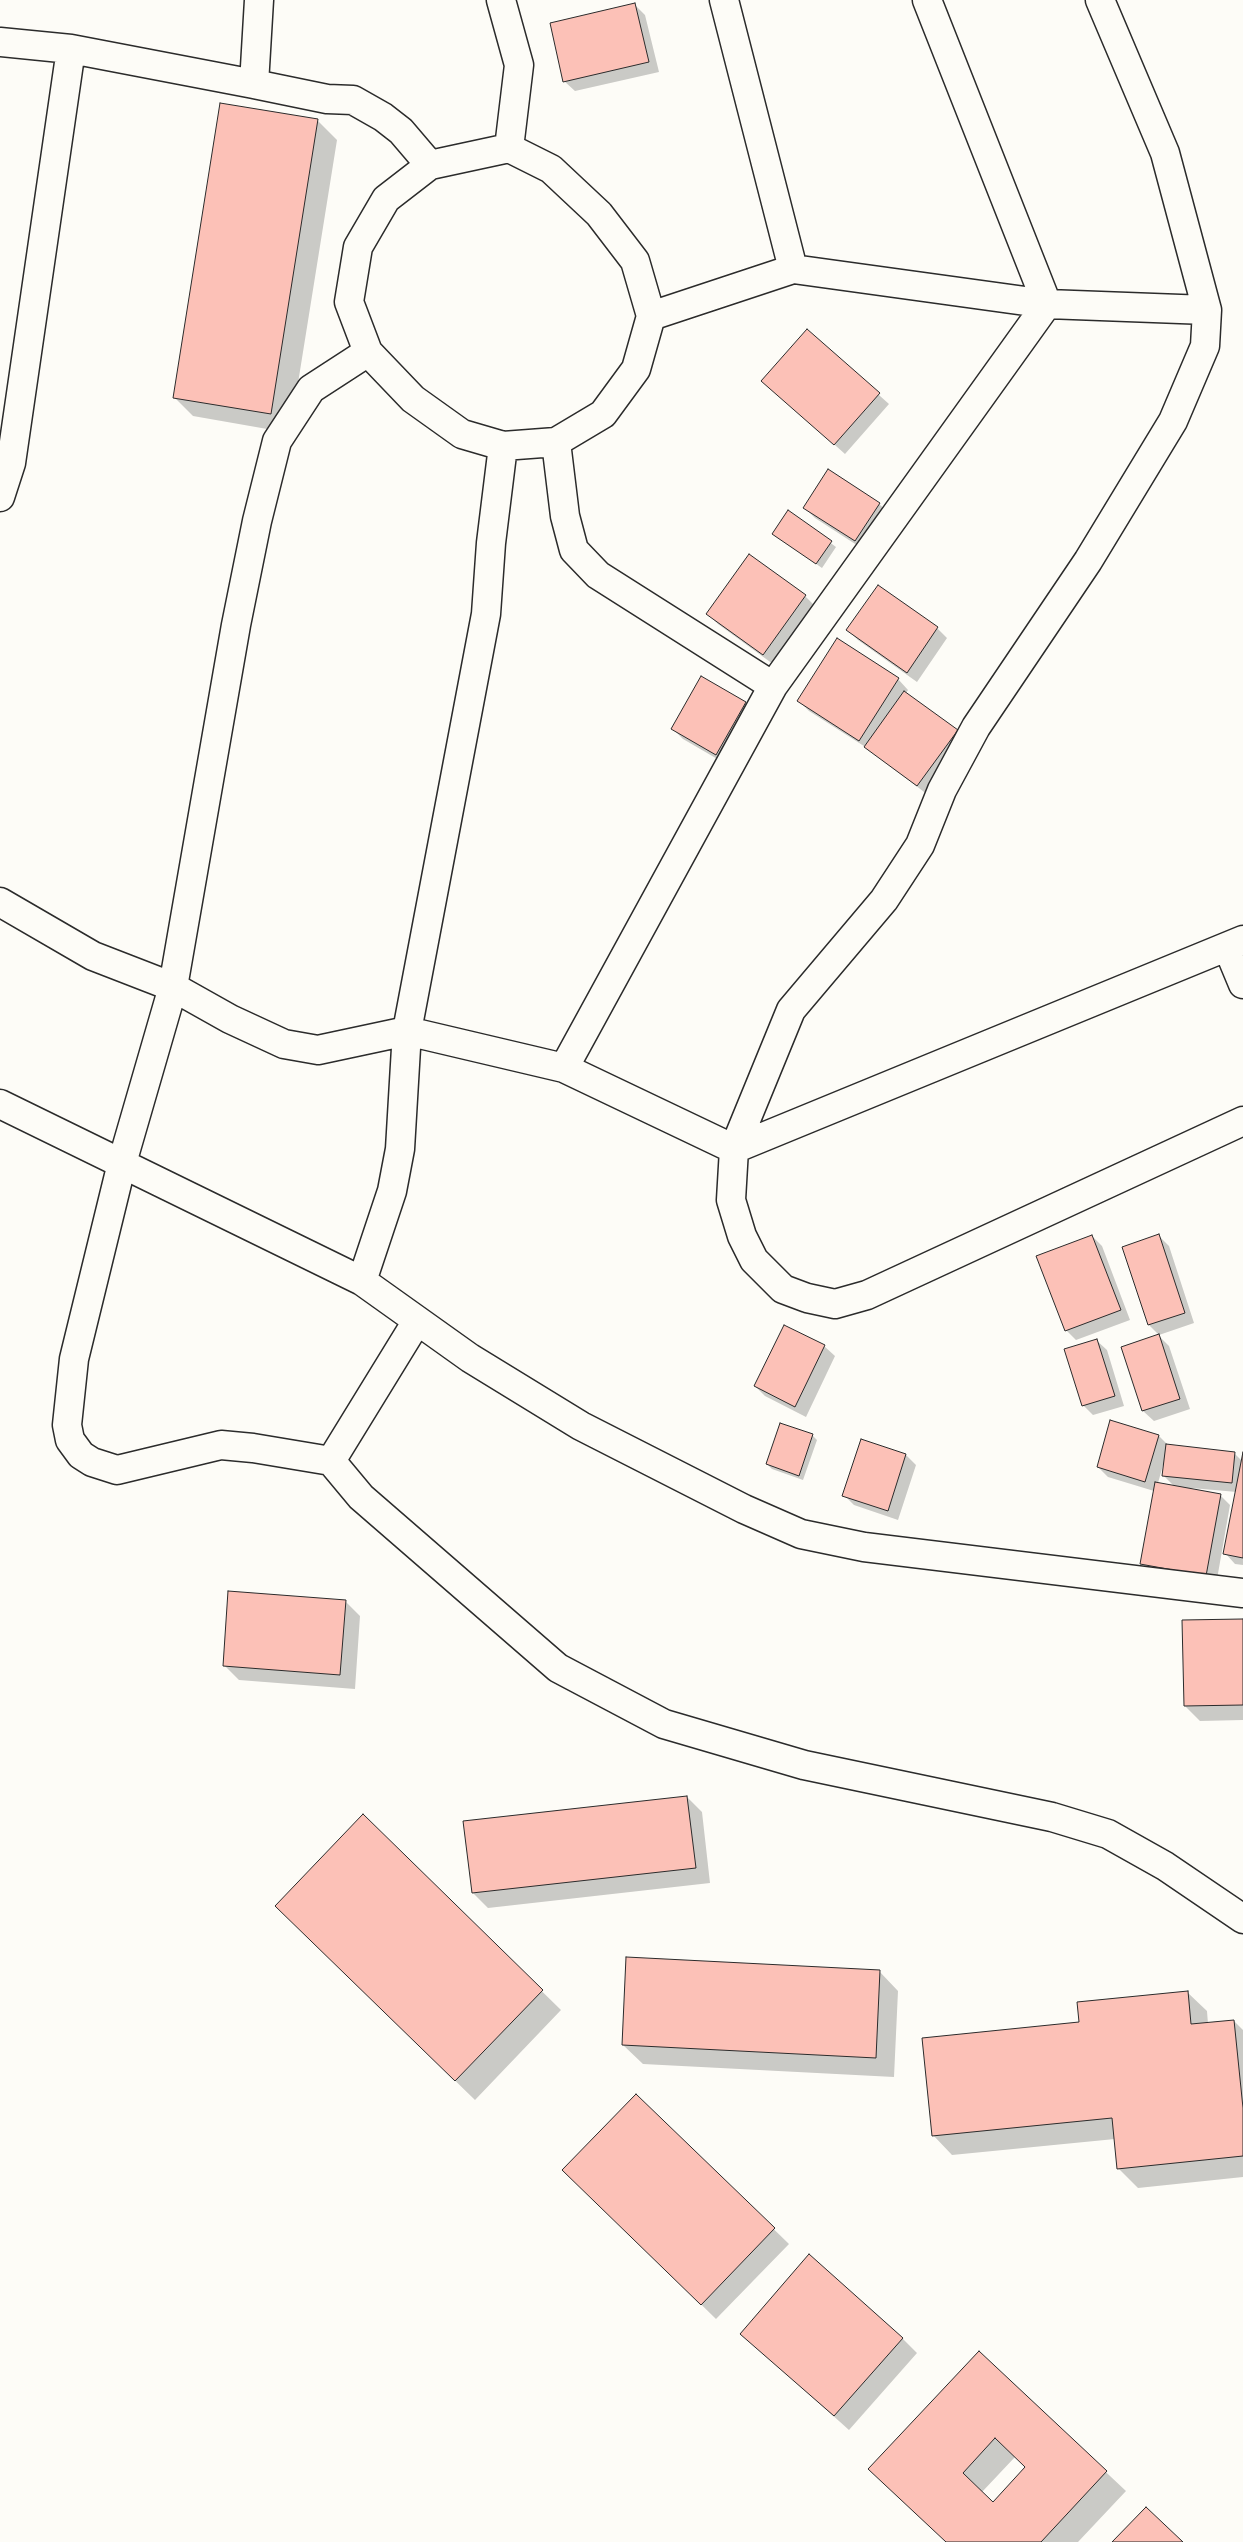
<!DOCTYPE html>
<html>
<head>
<meta charset="utf-8">
<style>
  body { margin:0 }
  canvas { display:block; background:#fdfcf7 }
</style>
</head>
<body>
<canvas width="1243" height="2542"></canvas>
<script>
const context = document.querySelector('canvas').getContext('2d');
context.lineJoin = 'round';
function fill(path, color) { context.fillStyle = color; context.fill(path, 'evenodd'); }
const toPath = rows => new Path2D(rows.map(r => 'M' + r).join(''));
function strokePath(path, color, width, dash) { context.strokeStyle = color; context.lineWidth = width; context.lineCap = dash ? 'butt' : 'round'; context.setLineDash(dash || []); context.stroke(path); }
const shadow = toPath([
  [635,5,645,15,659,72,575,91,564,81],
  [318,121,337,140,290,433,193,416,174,397],
  [807,331,889,404,845,454,763,381],
  [879,504,890,514,866,551,815,518,805,508],
  [789,512,836,547,822,568,773,534],
  [878,586,937,628,947,638,917,682,858,640,848,630],
  [805,596,815,606,773,664,718,624,708,614],
  [702,678,745,703,755,714,726,764,683,739,673,729],
  [898,679,908,690,906,693,967,741,928,795,867,748,809,711,799,701],
  [1092,1236,1102,1246,1130,1320,1076,1340,1066,1330],
  [1159,1236,1169,1246,1194,1323,1159,1335,1149,1325],
  [784,1326,824,1346,835,1356,806,1417,765,1396,755,1386],
  [1159,1336,1169,1346,1190,1409,1154,1421,1143,1411,1122,1348],
  [1096,1340,1107,1350,1124,1406,1093,1415,1083,1405],
  [1111,1422,1159,1436,1168,1445,1234,1453,1242,1461,1243,1458,1243,1565,1235,1564,1225,1553,1237,1492,1191,1488,1191,1490,1220,1495,1230,1505,1216,1585,1152,1573,1141,1563,1154,1491,1108,1477,1098,1467],
  [1163,1465,1163,1475,1175,1487,1158,1483],
  [812,1435,817,1440,803,1480,772,1469,767,1464],
  [862,1440,906,1455,916,1465,898,1520,854,1505,844,1495],
  [345,1601,360,1616,355,1689,239,1680,224,1665],
  [1243,1620,1243,1720,1200,1721,1185,1706],
  [687,1797,702,1812,710,1883,488,1908,473,1893],
  [363,1816,561,2010,475,2100,295,1925],
  [879,1971,898,1991,894,2077,643,2064,623,2045],
  [1187,1992,1207,2011,1208,2024,1234,2021,1243,2030,1243,2177,1138,2188,1118,2168,1115,2139,952,2155,933,2135],
  [636,2095,789,2244,716,2319,579,2185],
  [742,2334,902,2338,917,2353,849,2430],
  [979,2353,1126,2491,1078,2542,946,2542],
  [1015,2457,1026,2467,994,2503,982,2492]
]);
const building = toPath([
  [635,3,649,62,563,82,550,23,635,3],
  [220,103,318,119,271,414,173,398,220,103],
  [807,329,880,393,834,445,761,381,807,329],
  [828,469,880,503,855,541,803,508,828,469],
  [788,510,832,541,816,564,772,534,788,510],
  [749,554,806,595,763,655,706,614,749,554],
  [878,585,938,627,907,673,846,630,878,585],
  [837,638,899,678,859,741,797,701,837,638],
  [701,676,746,702,716,755,671,729,701,676],
  [904,691,958,730,917,786,864,747,904,691],
  [1159,1234,1185,1313,1148,1325,1122,1247,1159,1234],
  [1092,1235,1121,1310,1065,1331,1036,1256,1092,1235],
  [784,1325,825,1345,795,1407,754,1386,784,1325],
  [1159,1334,1180,1399,1142,1411,1121,1347,1159,1334],
  [1097,1339,1115,1396,1082,1406,1064,1349,1097,1339],
  [1110,1420,1159,1435,1145,1482,1097,1467,1110,1420],
  [780,1423,813,1434,799,1476,766,1464,780,1423],
  [861,1439,906,1454,888,1511,842,1496,861,1439],
  [1166,1444,1235,1452,1232,1483,1162,1476,1166,1444],
  [1243,1452,1243,1558,1223,1554,1243,1452],
  [1155,1482,1221,1494,1206,1576,1140,1564,1155,1482],
  [228,1591,346,1600,340,1675,223,1666,228,1591],
  [1243,1619,1243,1705,1184,1706,1182,1620,1243,1619],
  [687,1796,696,1868,472,1893,463,1821,687,1796],
  [363,1814,543,1990,455,2081,275,1906,363,1814],
  [626,1957,880,1970,876,2058,622,2045,626,1957],
  [1188,1991,1191,2024,1234,2020,1243,2108,1243,2156,1117,2169,1112,2118,932,2136,922,2038,1079,2022,1077,2002,1188,1991],
  [636,2094,775,2228,701,2305,562,2170,636,2094],
  [809,2254,903,2338,834,2416,740,2334,809,2254],
  [979,2351,1107,2471,1041,2542,946,2542,868,2469,979,2351],
  [995,2438,1025,2467,993,2502,963,2473,995,2438],
  [1146,2507,1183,2542,1112,2542,1146,2507]
]);
const minor = toPath([
  [259,0,254,84,327,99,353,100,383,117,401,131,430,165],
  [501,0,519,65,509,148],
  [927,0,1047,304,1207,310],
  [1100,0,1165,153,1207,310,1205,346,1173,421,1088,561,976,727,942,790,920,845,884,900,791,1010,734,1149,731,1200,742,1236,754,1260,783,1289,807,1298,835,1304,867,1295,1243,1121],
  [0,42,71,49,254,84],
  [509,148,551,169,599,214,635,261,651,316,636,369,603,414,556,442,503,446,462,434,413,399,368,352,349,302,358,247,386,199,430,165,509,148],
  [651,316,793,269,724,0],
  [556,442,565,516,574,550,598,575,773,686],
  [503,446,491,543,486,614,407,1031,564,1068,734,1149,1243,940],
  [0,497,11,463,71,49],
  [0,902,93,956,173,987,230,1019,284,1044,318,1050,407,1031,400,1149,392,1191,362,1281,470,1358,581,1426,744,1509,801,1534,864,1547,1243,1593],
  [1228,948,1243,984],
  [564,1068,773,686,1047,304,793,269],
  [0,1104,362,1281],
  [417,1321,331,1461,361,1497,558,1668,664,1724,804,1765,1052,1817,1108,1834,1165,1866,1243,1919],
  [331,1461,253,1448,221,1445,117,1470,92,1462,81,1455,70,1440,67,1425,74,1359,122,1163,173,987,236,625,257,521,277,441,311,389,368,352]
]);
fill(shadow, '#0003');
fill(building, '#fcc1b7');
strokePath(building, '#2b2b2b', 1);
strokePath(minor, '#2b2b2b', 31);
strokePath(minor, '#fdfcf7', 28);
</script>
</body>
</html>
